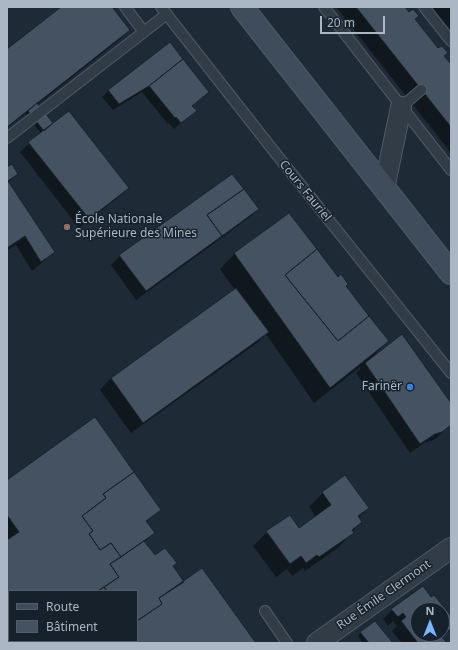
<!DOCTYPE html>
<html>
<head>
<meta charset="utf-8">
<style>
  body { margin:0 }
  #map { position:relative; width:458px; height:650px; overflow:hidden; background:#1e2b37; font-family:"Noto Sans",sans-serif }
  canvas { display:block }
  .frame { position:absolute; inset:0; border:8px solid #abb7c5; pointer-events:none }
  .legend { position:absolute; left:8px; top:590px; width:130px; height:52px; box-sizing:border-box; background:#17212b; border:1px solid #525d69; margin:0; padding:5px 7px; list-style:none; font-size:12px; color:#abb7c5 }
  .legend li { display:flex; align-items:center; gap:8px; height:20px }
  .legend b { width:20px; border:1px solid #525d69 }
  .north { position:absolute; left:410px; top:602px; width:40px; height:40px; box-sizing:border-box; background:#17212b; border:1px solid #525d69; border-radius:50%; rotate:0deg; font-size:11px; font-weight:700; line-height:16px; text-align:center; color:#abb7c5 }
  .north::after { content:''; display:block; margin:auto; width:14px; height:18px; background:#77b7fe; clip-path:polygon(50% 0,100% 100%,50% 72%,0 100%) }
  .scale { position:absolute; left:320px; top:16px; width:65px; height:18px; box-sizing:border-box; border:2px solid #abb7c5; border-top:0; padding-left:5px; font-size:12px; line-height:14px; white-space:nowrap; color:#abb7c5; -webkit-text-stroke:3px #17212b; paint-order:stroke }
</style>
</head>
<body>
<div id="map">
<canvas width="458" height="650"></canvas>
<div class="frame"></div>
<ul class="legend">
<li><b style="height:5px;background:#3f4c5b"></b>Route</li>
<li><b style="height:11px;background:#445261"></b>Bâtiment</li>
</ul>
<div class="north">N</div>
<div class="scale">20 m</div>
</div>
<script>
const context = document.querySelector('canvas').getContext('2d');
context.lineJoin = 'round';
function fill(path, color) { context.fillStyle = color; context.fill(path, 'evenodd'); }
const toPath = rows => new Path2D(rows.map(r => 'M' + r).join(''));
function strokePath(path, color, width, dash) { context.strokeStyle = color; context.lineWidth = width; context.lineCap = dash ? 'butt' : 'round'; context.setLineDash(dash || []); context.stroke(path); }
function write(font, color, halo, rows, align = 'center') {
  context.font = font + ' "Noto Sans",sans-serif'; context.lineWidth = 3; context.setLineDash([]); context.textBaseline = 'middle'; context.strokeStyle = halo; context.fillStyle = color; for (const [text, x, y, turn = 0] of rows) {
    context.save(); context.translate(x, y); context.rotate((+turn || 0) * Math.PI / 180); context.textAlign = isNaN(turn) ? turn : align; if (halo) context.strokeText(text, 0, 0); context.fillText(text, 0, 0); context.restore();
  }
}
const shadow = toPath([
  [62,7,111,7,129,30,118,41,37,105,53,124,128,188,119,197,79,228,20,152,41,133,25,114,7,128,7,51],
  [336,7,404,7,414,19,451,66,451,153],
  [426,7,451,7,451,35],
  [169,44,192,106,195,111,174,129,169,123,168,124,142,92,113,110,102,97,109,91],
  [7,169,17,174,8,183,53,252,44,261,32,271,16,245,7,250],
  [258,209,251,216,212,245,136,300,111,265,120,256],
  [235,253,345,286,388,341,376,353,377,354,451,405,451,422,446,428,437,438,431,441,424,443,410,453,356,373,361,368,360,367,314,403,266,334,257,343,131,433,100,390,111,378,235,290,220,269],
  [7,481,160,510,146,522,154,533,144,542,155,557,172,567,183,582,254,643,7,643],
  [9,591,137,591,137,641,9,641],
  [323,493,368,508,358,518,361,522,339,547,305,571,303,568,292,576,287,569,276,577,253,546,267,532,299,529,316,517,309,507],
  [431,598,451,617,451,629,441,638,445,643,402,643,392,631,397,626,393,621,388,626,383,619,392,610],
  [418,610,442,610,442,634,418,634],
  [361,632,392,643,363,643,358,636]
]);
const building = toPath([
  [61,7,112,7,130,30,7,127,7,49,61,7],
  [356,7,405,7,409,12,413,9,419,16,415,19,438,48,442,46,448,53,444,56,451,64,451,127,356,7],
  [170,42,183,59,149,86,119,104,108,90,170,42],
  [183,59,209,92,192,106,197,111,181,123,176,117,175,118,149,86,183,59],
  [37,103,53,123,44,131,28,111,37,103],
  [69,111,129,188,89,219,28,142,69,111],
  [12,164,18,174,8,181,55,252,41,262,25,236,7,248,7,167,12,164],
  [232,174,244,189,207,215,222,236,146,291,119,255,232,174],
  [244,189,259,209,222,236,207,215,244,189],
  [289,213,317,249,285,275,338,341,369,316,389,341,330,388,234,253,289,213],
  [317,249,338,277,341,274,348,284,346,286,369,316,338,341,285,275,317,249],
  [236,288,269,332,143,423,111,378,236,288],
  [402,334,451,403,451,425,442,432,435,434,420,444,365,363,402,334],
  [95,417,134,472,103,494,106,498,82,516,93,531,89,534,100,550,111,543,121,557,110,564,119,577,98,591,9,591,9,597,7,594,7,540,19,532,7,515,7,480,95,417],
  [134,472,161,510,146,521,155,533,121,557,111,543,100,550,89,534,93,531,82,516,106,498,103,494,134,472],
  [345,475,369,508,358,516,362,522,352,530,354,533,319,557,317,555,306,563,301,556,290,564,266,531,290,515,299,528,331,505,322,492,345,475],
  [144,541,155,555,165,548,177,563,173,566,184,582,159,598,162,604,137,621,137,591,107,591,104,587,119,577,110,564,144,541],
  [202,568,256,643,122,643,121,641,137,641,137,621,162,604,159,598,202,568],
  [423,586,431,597,434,595,451,616,451,629,441,636,447,643,418,643,401,621,406,617,403,613,398,617,391,609,423,586],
  [418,610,442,610,442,634,418,634,418,610],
  [104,587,107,591,98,591,104,587],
  [7,594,9,597,9,635,7,637,7,594],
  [375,621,379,626,393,643,369,643,360,632,375,621],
  [9,635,9,641,60,641,62,643,7,643,7,637,9,635],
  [60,641,121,641,122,643,62,643,60,641]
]);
const lane = toPath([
  [125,7,144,32],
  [161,7,273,150,451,373],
  [324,7,451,170],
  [424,7,451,41],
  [401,107,421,90],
  [7,138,167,14],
  [265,611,287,643]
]);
const street = toPath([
  [384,189,401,107],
  [317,643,451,548]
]);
const secondary = toPath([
  [242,7,451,273]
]);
const markers = [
  [67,227,4,"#8d6e63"],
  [410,387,4,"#3f7fe0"]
];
const streetNames = [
  ["Cours Fauriel",305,191,51],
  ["Rue Émile Clermont",384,595,-35]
];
const poiNames = [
  ["École Nationale",75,220],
  ["Supérieure des Mines",75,234],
  ["Farinër",402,387,"right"]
];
fill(shadow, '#0007');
fill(building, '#445261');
strokePath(building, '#19232e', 1);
strokePath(lane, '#4f5a66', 12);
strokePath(street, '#4f5a66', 22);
strokePath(secondary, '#4f5a66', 24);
strokePath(lane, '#313c47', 10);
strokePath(street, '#313c47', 20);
strokePath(secondary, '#3f4c5b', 22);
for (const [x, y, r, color] of markers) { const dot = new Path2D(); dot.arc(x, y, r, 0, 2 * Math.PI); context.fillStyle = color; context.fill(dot); strokePath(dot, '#17212b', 1.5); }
write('12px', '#abb7c5', '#17212b', streetNames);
write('12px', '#abb7c5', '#17212b', poiNames, 'left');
</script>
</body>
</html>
